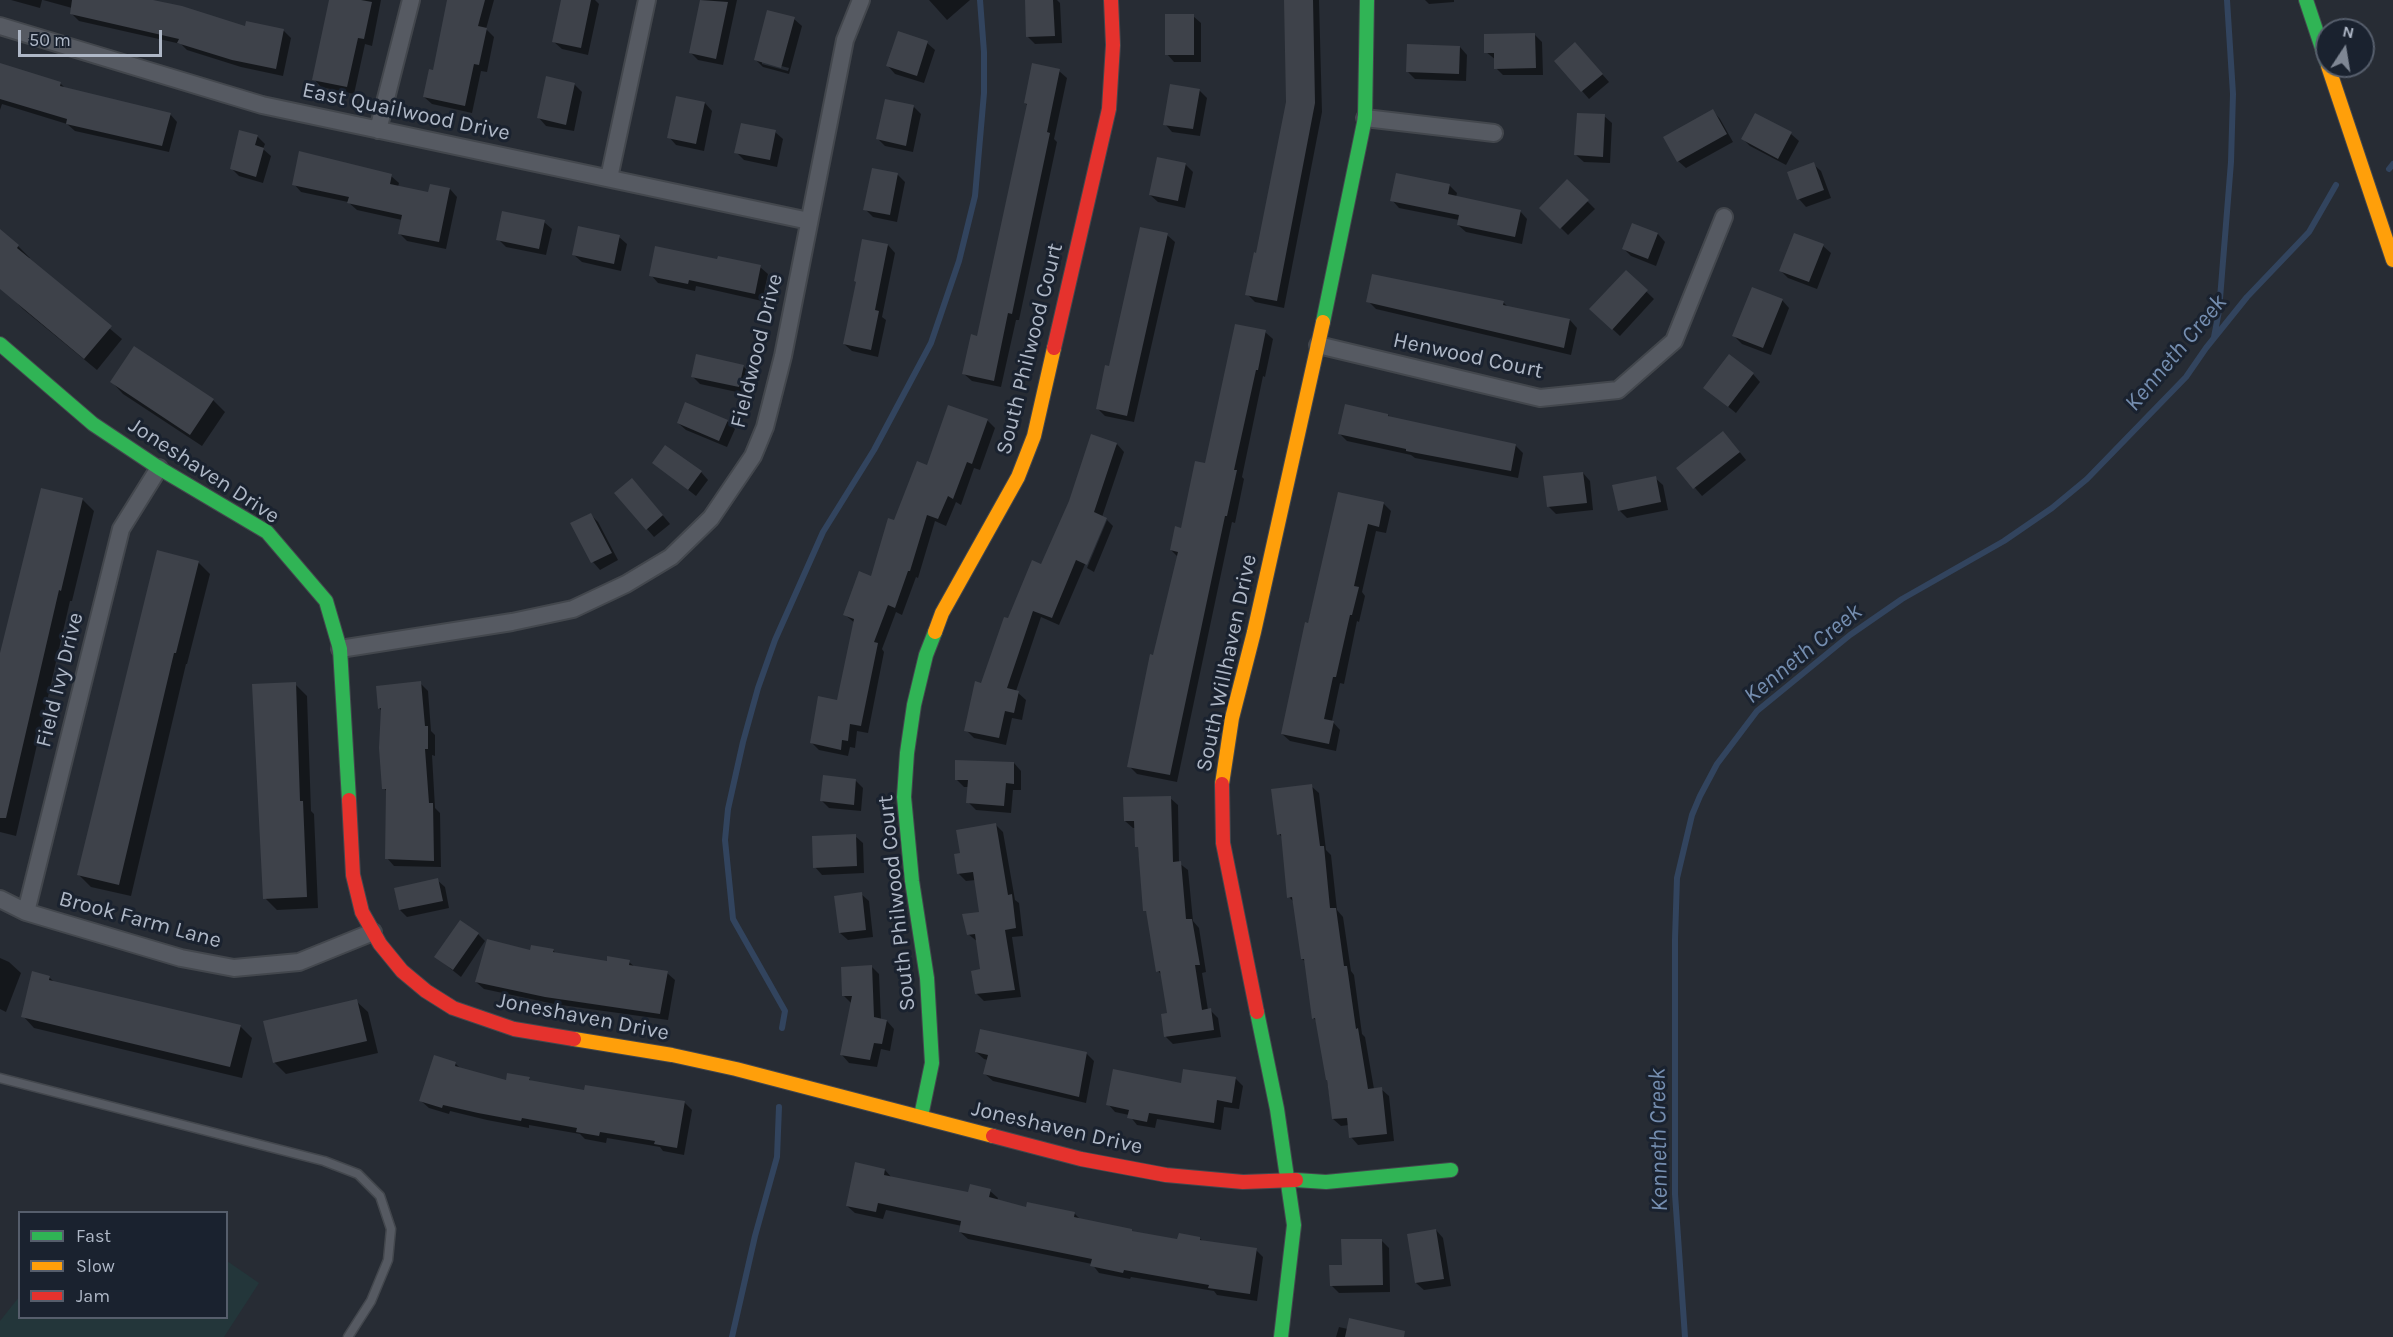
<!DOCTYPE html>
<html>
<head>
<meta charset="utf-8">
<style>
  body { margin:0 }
  #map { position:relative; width:2393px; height:1337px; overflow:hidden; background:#272c34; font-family:Karla,sans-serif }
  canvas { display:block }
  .legend { position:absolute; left:18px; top:1211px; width:210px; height:108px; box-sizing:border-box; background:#1a222f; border:2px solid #565e6c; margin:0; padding:8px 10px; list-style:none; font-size:18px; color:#afb8c7 }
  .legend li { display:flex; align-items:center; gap:12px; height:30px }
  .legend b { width:30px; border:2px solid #565e6c }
  .north { position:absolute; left:2315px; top:18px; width:60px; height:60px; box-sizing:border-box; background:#1a222f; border:2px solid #565e6c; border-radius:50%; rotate:12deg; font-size:16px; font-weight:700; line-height:24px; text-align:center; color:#afb8c7 }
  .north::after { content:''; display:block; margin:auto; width:21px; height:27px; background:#7f8794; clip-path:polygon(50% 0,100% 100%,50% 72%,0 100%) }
  .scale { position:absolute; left:18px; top:30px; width:144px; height:27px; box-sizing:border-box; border:3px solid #afb8c7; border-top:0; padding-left:8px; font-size:18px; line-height:21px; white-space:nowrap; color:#afb8c7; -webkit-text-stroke:4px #1a222f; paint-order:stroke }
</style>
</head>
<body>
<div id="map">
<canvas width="2393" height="1337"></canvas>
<ul class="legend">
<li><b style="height:8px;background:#30b455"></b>Fast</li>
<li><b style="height:8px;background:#ff9f0a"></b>Slow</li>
<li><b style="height:8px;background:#e5322d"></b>Jam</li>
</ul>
<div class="north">N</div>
<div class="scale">50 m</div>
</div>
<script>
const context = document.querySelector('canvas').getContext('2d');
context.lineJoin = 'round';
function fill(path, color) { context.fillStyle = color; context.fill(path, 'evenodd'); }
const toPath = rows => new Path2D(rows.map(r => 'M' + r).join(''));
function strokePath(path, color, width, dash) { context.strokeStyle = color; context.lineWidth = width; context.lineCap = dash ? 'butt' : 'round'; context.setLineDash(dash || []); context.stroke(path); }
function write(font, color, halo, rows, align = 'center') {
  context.font = font + ' Karla,sans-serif'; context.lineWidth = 6; context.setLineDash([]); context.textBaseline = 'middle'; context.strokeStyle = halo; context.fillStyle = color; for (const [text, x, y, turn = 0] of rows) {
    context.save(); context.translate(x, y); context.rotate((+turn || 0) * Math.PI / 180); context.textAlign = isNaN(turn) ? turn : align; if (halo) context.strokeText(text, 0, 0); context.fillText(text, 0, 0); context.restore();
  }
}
const green = toPath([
  [227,1261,259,1283,224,1337,0,1337,0,1321,19,1297,20,1318,226,1318]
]);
const shadow = toPath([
  [11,0,42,0,40,8],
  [43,0,146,0,246,28,247,23,284,31,291,38,283,76,241,67,187,50,181,44,79,21,71,13,72,8],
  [331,0,381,0,372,46,365,44,354,94,321,87,314,79],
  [449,0,494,0,486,29,494,37,487,72,481,71,472,113,432,104,424,97,434,72],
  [563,0,595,0,599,4,588,55,562,49,554,42],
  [701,0,737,0,723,65,698,60,690,52],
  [929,0,970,0,947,20],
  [1026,0,1057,0,1060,3,1062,43,1035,44,1027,36],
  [1285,0,1319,0,1322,112,1284,308,1255,302,1247,294,1258,255,1288,102],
  [1425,0,1454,0,1454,2,1429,4],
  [1193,16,1201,23,1201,62,1174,62,1167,54],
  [794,19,802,26,789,74,763,67,756,60],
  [762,61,789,68,788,71,762,64],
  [1535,35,1542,42,1543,75,1503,75,1496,68,1496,60,1486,52],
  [927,43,935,50,924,83,895,74,888,66],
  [1460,47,1467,55,1466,81,1415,79,1408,72],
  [1583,52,1609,82,1589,99,1556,61],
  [0,64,60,83,66,89,170,114,177,122,169,152,75,131,67,124,2,104,0,110],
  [1059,71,1067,78,1054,139,1057,142,1019,320,1016,320,1001,387,972,381,964,374,978,337,1028,106,1025,103],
  [574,84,582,92,574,131,546,126,539,118],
  [1199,90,1207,98,1200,136,1172,132,1165,124],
  [705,103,712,111,704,151,676,145,669,137],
  [914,107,921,114,913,152,885,146,878,139],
  [1713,111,1720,119,1733,142,1686,168,1678,161],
  [1756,115,1791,134,1799,141,1786,165,1750,146,1743,139],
  [1604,116,1612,123,1610,163,1584,162,1576,155],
  [775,132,783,139,777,167,744,160,736,152],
  [257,136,265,144,263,149,271,156,263,183,239,176,231,168],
  [1185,164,1193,172,1185,208,1158,202,1150,195],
  [1813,164,1821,171,1831,198,1806,207,1799,199],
  [873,170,898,175,905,182,897,222,873,217,865,209],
  [391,176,399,183,398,187,429,194,450,189,457,197,446,249,407,241,399,233,402,220,357,210,348,202,301,192,294,184],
  [1567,181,1595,209,1568,235,1541,208],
  [1449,185,1457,193,1456,197,1520,211,1527,219,1522,244,1466,232,1458,225,1459,220,1399,208,1392,200],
  [544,222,552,229,546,255,506,247,498,239],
  [1633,225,1658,234,1665,242,1656,266,1631,256,1624,249],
  [0,231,18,246,30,258,28,259,122,339,97,370,23,309,0,286],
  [1167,235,1175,242,1134,422,1105,416,1098,409,1111,368],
  [619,237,627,244,621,271,582,262,574,255],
  [888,245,895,253,882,317,886,320,878,357,852,351,844,344],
  [1823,246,1831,253,1817,289,1788,278,1781,271],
  [760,267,768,274,762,301,696,286,695,291,658,283,651,275],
  [1626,272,1654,299,1620,336,1591,309],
  [1782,300,1789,308,1771,355,1742,344,1734,336],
  [1368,301,1503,302,1508,307,1570,320,1577,328,1571,355,1376,309],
  [1265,332,1273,339,1265,377,1263,376,1242,477,1244,479,1235,523,1232,522,1177,782,1137,774,1129,766,1178,557,1171,550,1182,530,1206,465],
  [743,366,751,374,746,394,700,384,692,376],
  [1753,374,1760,382,1736,413,1705,388],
  [112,382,213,400,225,412,202,446,123,394],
  [1388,415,1391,419,1516,446,1523,453,1518,478,1415,458,1411,455,1347,441,1340,434],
  [987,420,995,428,980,470,974,468,961,505,956,502,946,526,935,521,918,578,916,577,902,615,896,612,882,649,884,652,868,733,857,731,855,748,850,747,848,756,819,750,812,743,838,701,855,623,845,615,871,578,895,522,928,467],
  [727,421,735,429,727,447,686,430,678,423],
  [1730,440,1746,460,1702,496,1678,468],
  [1117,444,1124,452,1102,517,1107,520,1104,520,1059,625,1041,617,1016,691,1026,700,1022,720,1012,718,1006,745,974,738,966,730,1009,620],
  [654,463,701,472,708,480,696,496],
  [1583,473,1590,481,1593,510,1556,514,1548,506],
  [1655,478,1663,485,1668,510,1627,518,1619,510],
  [639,487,670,524,654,537,647,529],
  [1339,494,1384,504,1391,511,1386,533,1376,531,1362,592,1365,596,1359,622,1357,621,1344,684,1340,683,1332,721,1340,730,1336,751,1290,741,1282,734],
  [82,499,94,511,72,601,70,601,16,836,0,832,0,658],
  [590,514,598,522,618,560,600,570,593,562,572,524],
  [1107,520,1113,526,1094,572,1087,568],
  [198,562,210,574,187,664,186,664,131,896,91,887,79,875],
  [420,683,428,691,431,731,435,735,435,756,432,755,435,808,440,813,441,867,394,866,387,858,387,792,384,788,382,711,379,708],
  [295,684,307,696,311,811,314,814,318,908,277,910,265,898,253,685],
  [1014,763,1021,771,1021,790,1013,790,1011,813,976,810,968,802,969,787,964,787,956,779],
  [855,780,863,788,861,811,829,808,821,800],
  [1311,786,1319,793,1326,850,1331,855,1337,910,1343,917,1351,971,1354,975,1362,1034,1365,1037,1374,1089,1381,1089,1389,1096,1394,1141,1358,1145,1351,1137,1349,1125,1341,1126,1333,1119,1318,1022,1313,1018,1306,962,1302,959,1295,903,1289,897,1283,838,1279,834],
  [1170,798,1178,805,1179,863,1188,870,1193,921,1199,928,1206,972,1202,973,1208,1010,1210,1010,1218,1018,1221,1037,1173,1044,1166,1037,1168,1014,1163,976,1158,971,1148,914,1145,910,1136,828,1133,828,1125,821],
  [996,825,1003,832,1015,900,1019,903,1023,936,1012,937,1021,997,984,1001,977,994,981,971,978,942,968,934,981,913,976,880,966,881,959,874,961,855],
  [855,836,863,843,864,873,822,875,815,867],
  [437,880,445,887,449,908,407,917,400,910],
  [861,894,869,901,873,937,848,940,840,933],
  [478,934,485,941,461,977,436,957],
  [553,950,556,954,608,962,629,962,635,967,667,973,675,980,668,1020,554,1004,484,989,476,982],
  [0,958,9,962,21,973,6,1012,0,1009],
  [871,966,879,974,881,1020,887,1021,894,1029,890,1051,881,1049,877,1067,849,1063,842,1055,852,1004,844,996],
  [49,977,55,983,240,1026,252,1038,242,1078,34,1028,23,1016],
  [356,1001,368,1012,378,1053,286,1074,274,1062],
  [1031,1043,1087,1054,1094,1061,1086,1103,993,1081,985,1074,988,1060,984,1059,976,1052],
  [455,1063,462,1070,507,1081,529,1079,532,1082,585,1091,684,1102,692,1110,684,1155,663,1151,660,1147,607,1138,606,1143,585,1139,580,1134,529,1125,529,1128,487,1120,450,1111,449,1114,429,1108,421,1101],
  [1236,1079,1243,1086,1239,1109,1224,1107,1221,1130,1157,1119,1155,1128,1137,1125,1129,1115,1115,1112,1108,1104,1182,1085],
  [885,1170,892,1178,969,1194,990,1191,998,1198,997,1201,1027,1209,1075,1214,1081,1220,1134,1233,1179,1241,1199,1238,1204,1242,1256,1250,1263,1257,1257,1301,1217,1295,1214,1291,1131,1277,1130,1279,1099,1273,1092,1264,968,1239,960,1232,962,1226,886,1210,883,1219,855,1213,847,1206],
  [1436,1230,1443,1238,1451,1286,1424,1290,1416,1283],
  [1381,1240,1389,1248,1390,1292,1339,1293,1331,1285,1343,1266],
  [1339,1327,1348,1329,1388,1337,1336,1337]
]);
const stream = toPath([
  [2389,169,2393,164],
  [2214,337,2219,311,2231,162,2233,94,2227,0],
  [782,1028,785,1011,733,919,725,840,728,809,743,742,758,688,775,640,823,532,874,450,931,343,959,261,975,196,984,93,984,52,980,0],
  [732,1337,755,1236,777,1157,779,1107],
  [1685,1337,1675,1194,1675,939,1677,878,1692,815,1700,796,1717,764,1757,711,1850,635,1902,599,2004,541,2052,508,2087,479,2186,377,2206,348,2247,297,2309,232,2336,185]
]);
const building = toPath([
  [72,0,153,0,182,6,245,26,246,21,284,29,276,69,232,60,177,43,179,39,70,14],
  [329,0,361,0,372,2,364,39,358,38,347,87,312,80],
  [447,0,485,0,478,26,487,28,479,65,474,64,465,106,423,97,429,69,433,70],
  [561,0,591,0,581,48,552,42],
  [700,0,728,2,716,59,689,53],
  [1025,0,1053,0,1055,36,1026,37],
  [1284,0,1313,0,1315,103,1277,301,1245,295,1254,252,1256,253,1286,102],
  [767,10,795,17,781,68,754,60],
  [1165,14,1194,14,1194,55,1165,55],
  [898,31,928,41,917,76,886,66],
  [1535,33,1536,68,1494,69,1494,53,1484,53,1484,34],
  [1575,42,1603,74,1581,92,1554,61],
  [1407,44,1460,46,1459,74,1406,72],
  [0,63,61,82,60,86,171,113,162,146,66,124,67,119,0,99],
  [1032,63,1060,69,1047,132,1050,133,1039,185,1012,314,1008,313,994,381,962,374,971,334,977,336,1027,104,1024,103],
  [546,76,575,83,566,125,537,118],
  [1170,84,1200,89,1193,129,1163,125],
  [676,96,705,102,696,144,667,138],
  [885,99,914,105,906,146,876,139],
  [1713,109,1727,134,1677,162,1663,137],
  [1577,113,1605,114,1603,157,1574,155],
  [1755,113,1792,132,1778,159,1741,139],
  [741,123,776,130,770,160,734,153],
  [239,130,258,135,255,145,264,148,256,177,230,169],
  [299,151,392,174,390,184,428,192,430,184,450,188,439,242,398,234,402,215,347,203,349,197,292,185],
  [1157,157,1186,163,1178,201,1149,195],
  [1814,162,1824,190,1797,200,1787,172],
  [872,168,898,173,890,215,863,210],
  [1396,173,1450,184,1448,194,1521,210,1515,237,1457,225,1459,215,1390,201],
  [1567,179,1589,200,1560,229,1539,208],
  [502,211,545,220,539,249,496,240],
  [1632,223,1658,233,1648,259,1622,249],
  [578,226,620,235,614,264,572,255],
  [1140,227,1168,233,1127,416,1096,409,1105,365,1109,366],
  [0,229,19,245,17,248,112,326,84,359,0,289],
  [1794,233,1824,244,1809,282,1779,271],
  [862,239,888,244,875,310,879,311,871,350,843,344,856,282,854,281],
  [655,246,717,259,718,256,761,265,755,294,689,280,688,284,649,276],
  [1626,270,1648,290,1612,330,1589,309],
  [1372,274,1504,301,1503,305,1570,319,1564,348,1366,302],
  [1752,287,1783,299,1763,348,1732,336],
  [1235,324,1266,330,1258,370,1256,370,1234,470,1237,470,1227,516,1225,516,1170,775,1127,767,1150,654,1153,655,1178,552,1170,550,1175,526,1181,528,1195,461,1205,463],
  [134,346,214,399,190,435,110,382],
  [696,354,744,365,739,387,691,377],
  [1729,354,1754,373,1728,407,1703,388],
  [685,402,728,420,719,441,677,423],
  [1345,404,1388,414,1388,416,1516,444,1511,471,1406,451,1406,449,1338,434],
  [948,405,988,419,972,464,967,462,953,499,948,496,938,519,927,515,910,571,908,571,895,608,888,605,874,642,878,643,861,726,850,724,848,741,842,740,841,750,810,743,818,696,837,700,854,619,843,615,859,571,871,576,888,518,894,520,917,461,927,465],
  [1723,431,1740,452,1693,489,1676,468],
  [1091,434,1117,443,1094,512,1107,518,1087,565,1076,560,1052,618,1033,611,1007,688,1019,691,1014,713,1005,711,999,738,964,731,975,681,981,683,1004,617,1008,618,1032,560,1041,564,1069,501],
  [665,445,702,471,688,490,652,463],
  [1583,472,1587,503,1547,507,1543,476],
  [1656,476,1661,502,1618,511,1612,485],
  [632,478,663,515,646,530,614,493],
  [41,488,83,498,61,591,59,590,6,818,0,818,0,653],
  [1338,492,1384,502,1379,527,1368,524,1354,586,1359,587,1352,615,1350,615,1336,677,1333,677,1324,719,1334,721,1329,744,1281,734,1305,622,1308,623],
  [591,513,612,553,591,563,570,523],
  [157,550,199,561,176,653,174,653,119,885,77,875],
  [421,681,425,726,428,726,428,749,425,749,429,803,433,803,434,861,385,859,386,789,382,789,379,748,381,708,378,709,376,686],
  [296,682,300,801,303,801,307,897,263,899,252,684],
  [955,760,1014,762,1014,784,1006,783,1004,806,966,803,968,780,955,780],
  [823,775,856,779,854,805,820,801],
  [1312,784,1320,846,1324,846,1330,908,1336,908,1344,966,1347,966,1356,1029,1358,1028,1368,1089,1382,1087,1387,1134,1349,1138,1347,1118,1332,1119,1327,1080,1326,1080,1315,1018,1312,1019,1304,959,1301,959,1292,897,1287,898,1281,834,1277,835,1271,789],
  [1171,796,1173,862,1181,861,1186,919,1192,919,1200,965,1195,965,1202,1010,1211,1008,1214,1030,1164,1037,1161,1014,1167,1013,1160,971,1156,972,1146,911,1143,911,1138,847,1135,847,1134,821,1124,821,1123,797],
  [996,823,1008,895,1012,894,1016,928,1005,930,1015,990,975,994,971,971,980,969,975,934,967,935,962,914,979,912,973,872,957,874,954,854,960,853,956,830],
  [856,834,857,866,813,868,812,836],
  [438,878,443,901,399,910,394,888],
  [862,892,866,930,839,933,834,896],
  [460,920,479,933,453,970,434,957],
  [487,939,530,950,531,945,554,949,553,952,607,961,607,956,630,960,629,965,668,971,660,1014,545,997,475,982],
  [872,965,874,1017,887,1020,882,1044,874,1043,870,1060,840,1055,852,996,842,996,841,967],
  [32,971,50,976,49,980,241,1025,230,1067,21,1017],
  [357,999,367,1041,273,1063,263,1021],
  [980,1029,1087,1052,1079,1097,983,1074,988,1055,975,1052],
  [434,1055,456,1062,455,1066,506,1080,507,1073,530,1077,529,1080,584,1090,585,1085,685,1101,677,1148,654,1144,655,1141,600,1132,599,1136,576,1132,577,1128,522,1118,521,1121,478,1113,443,1105,442,1108,419,1101],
  [1113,1069,1181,1083,1183,1069,1236,1077,1232,1103,1217,1100,1214,1123,1149,1113,1147,1122,1127,1118,1129,1110,1106,1105],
  [855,1162,885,1169,884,1175,968,1192,970,1184,991,1189,989,1197,1026,1207,1027,1202,1075,1212,1074,1217,1132,1229,1132,1231,1177,1239,1179,1233,1200,1237,1200,1240,1257,1248,1250,1294,1208,1288,1209,1285,1124,1270,1123,1273,1090,1266,1092,1259,959,1232,961,1221,878,1203,876,1212,846,1206],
  [1436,1229,1444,1279,1415,1283,1407,1234],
  [1341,1239,1382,1239,1383,1285,1330,1286,1329,1265,1342,1265],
  [1349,1318,1405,1331,1404,1337,1345,1337]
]);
const lane = toPath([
  [0,1078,324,1161,358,1174,380,1196,391,1229,388,1260,371,1301,348,1337]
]);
const street = toPath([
  [0,26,262,105,809,221],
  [1365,118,1494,133],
  [378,130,411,0],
  [609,178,647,0],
  [1318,345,1540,398,1618,390,1674,341,1724,217],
  [340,649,512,622,573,609,626,584,671,557,711,518,753,456,765,427,783,356,845,40,861,0],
  [0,899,26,912,181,958,234,968,299,962,373,932],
  [26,912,121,529,159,468]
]);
const fast = toPath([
  [2306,0,2327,63],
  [1323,322,1365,118,1367,0],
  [0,344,93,424,159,468,267,532,326,601,340,649,349,800],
  [1257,1012,1277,1109,1294,1225,1281,1337],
  [921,1116,932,1063,927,978,912,881,904,797,907,753,914,705,926,655,935,632],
  [1296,1180,1326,1182,1451,1170]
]);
const slow = toPath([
  [2328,66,2393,260],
  [935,632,942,613,1018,477,1034,436,1054,348],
  [1222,784,1232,718,1254,632,1323,322],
  [574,1039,672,1055,736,1069,993,1136]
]);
const jam = toPath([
  [1054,348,1109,109,1113,45,1111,0],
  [1222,784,1223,843,1257,1012],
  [349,800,353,875,362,912,380,944,402,971,426,991,453,1008,514,1029,574,1039],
  [993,1136,1081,1159,1166,1175,1243,1182,1296,1180]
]);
const streetNames = [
  ["East Quailwood Drive",406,112,12],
  ["South Philwood Court",1030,349,-76],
  ["Fieldwood Drive",757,351,-76],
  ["Henwood Court",1468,356,12],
  ["Joneshaven Drive",204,471,33],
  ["South Willhaven Drive",1227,663,-78],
  ["Field Ivy Drive",60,680,-76],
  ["South Philwood Court",897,903,-96],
  ["Brook Farm Lane",140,920,15],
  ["Joneshaven Drive",583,1017,11],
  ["Joneshaven Drive",1057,1128,13]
];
const waterNames = [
  ["Kenneth Creek",2176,353,-50],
  ["Kenneth Creek",1803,654,-39],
  ["Kenneth Creek",1659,1140,-91]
];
fill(green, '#23363a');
fill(shadow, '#0007');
strokePath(stream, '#32445e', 6);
fill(building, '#3e424a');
strokePath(lane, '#43474d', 11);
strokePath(street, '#43474d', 20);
strokePath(fast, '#43474d', 16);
strokePath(slow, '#43474d', 16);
strokePath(jam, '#43474d', 16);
strokePath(lane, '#565a62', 8);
strokePath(street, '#565a62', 16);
strokePath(fast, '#30b455', 14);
strokePath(slow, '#ff9f0a', 14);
strokePath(jam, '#e5322d', 14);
write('22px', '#afb8c7', '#1a222f', streetNames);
write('italic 24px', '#758eb0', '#1a222f', waterNames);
</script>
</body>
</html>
